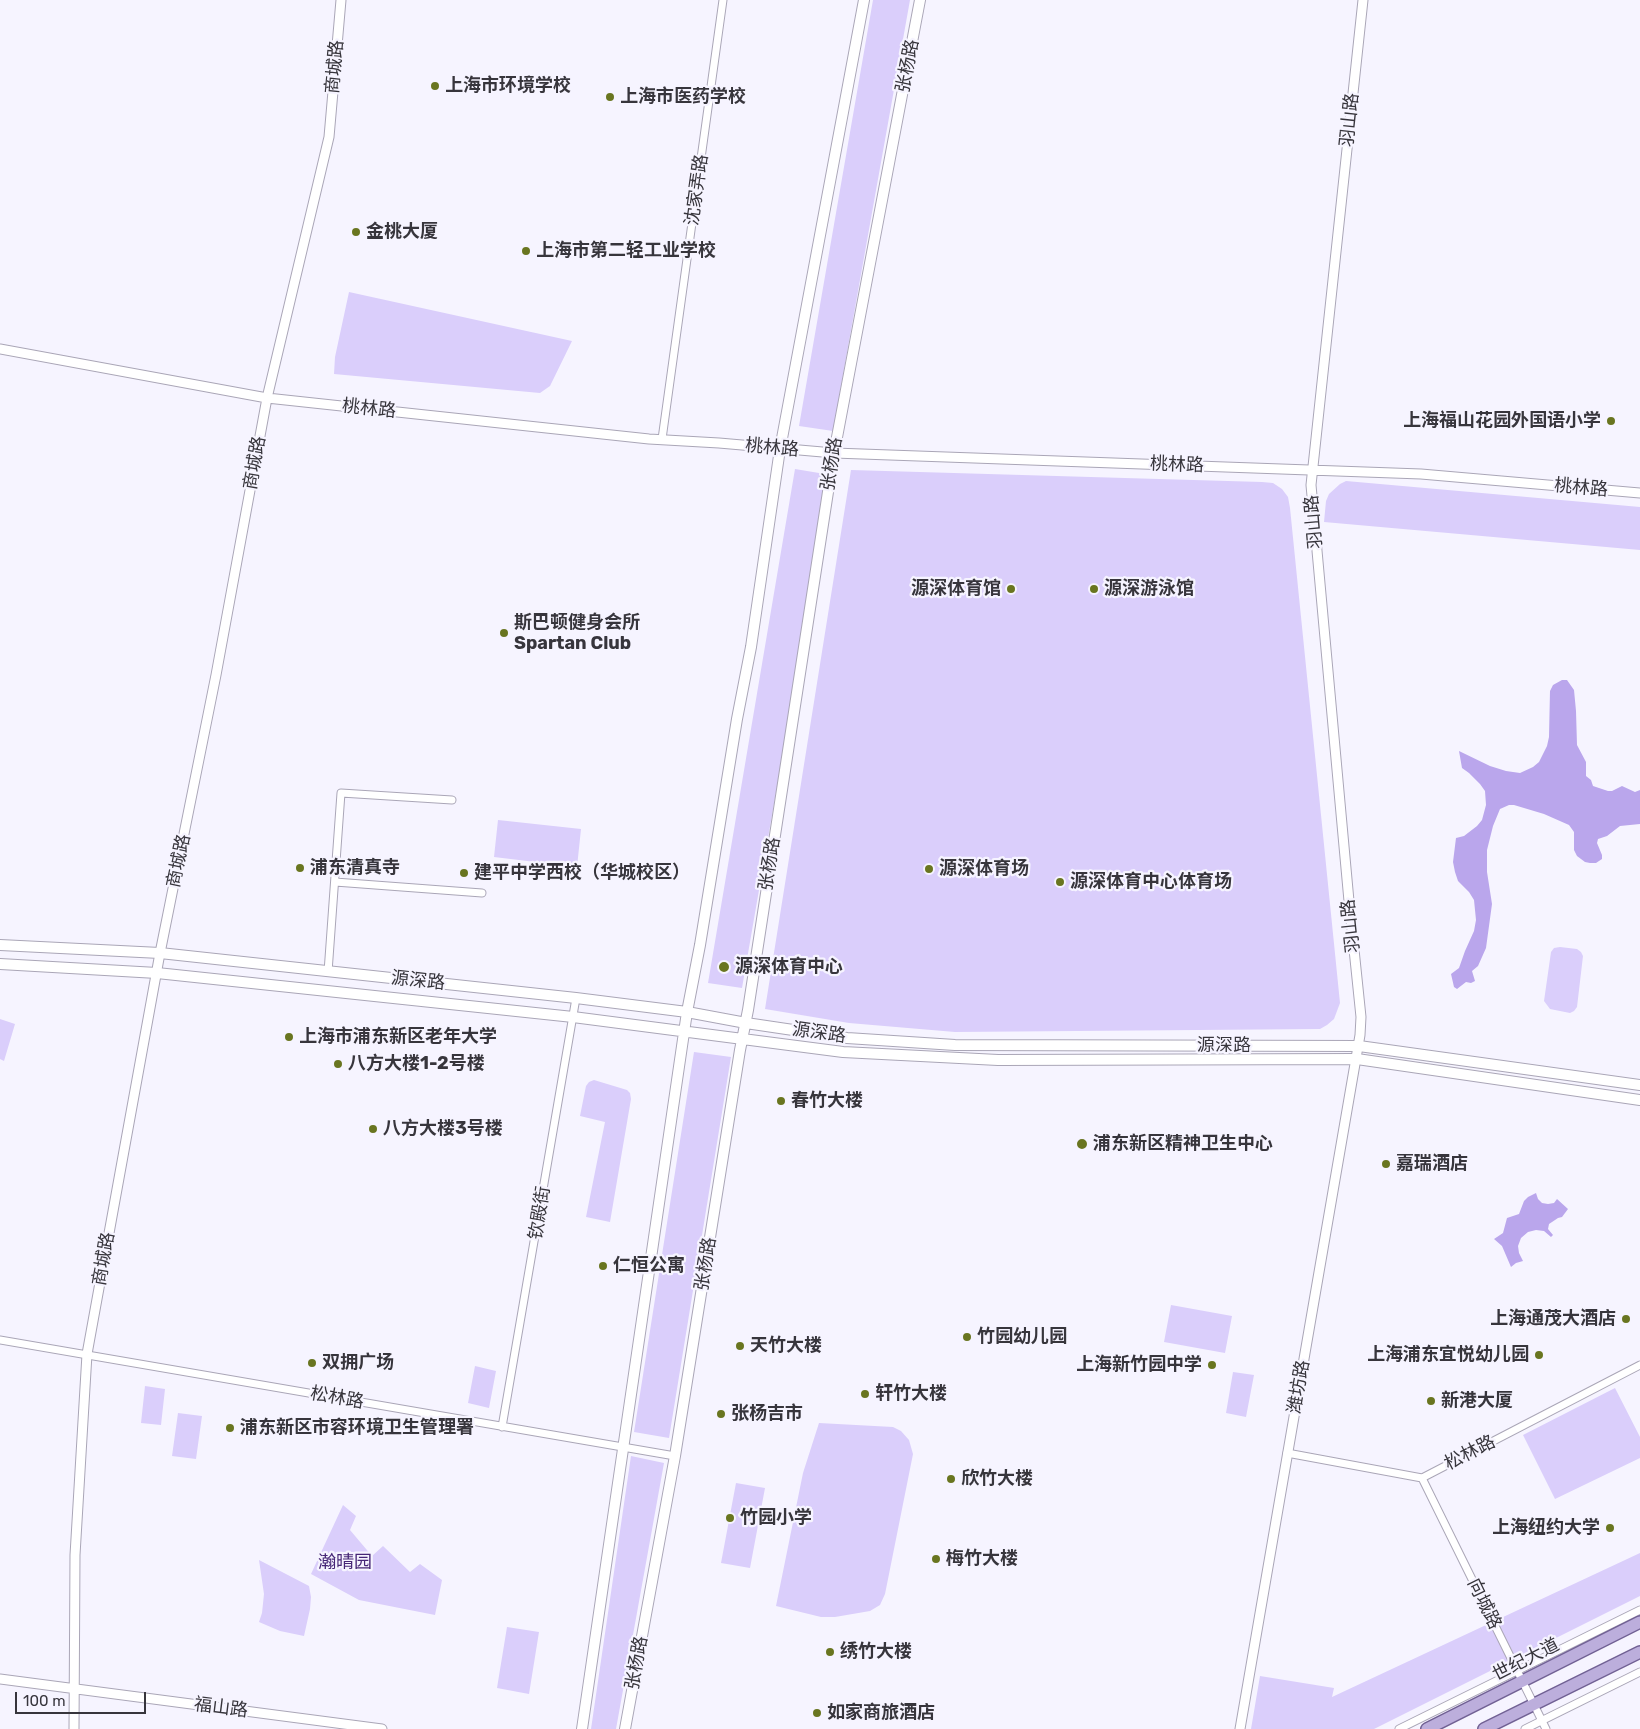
<!DOCTYPE html>
<html>
<head>
<meta charset="utf-8">
<style>
  body { margin:0 }
  #map { position:relative; width:1640px; height:1729px; overflow:hidden; background:#f6f4ff; font-family:Rubik,sans-serif }
  canvas { display:block }
  .scale { position:absolute; left:15px; top:1692px; width:131px; height:22px; box-sizing:border-box; border:2px solid #37353c; border-top:0; padding-left:6px; font-size:15px; line-height:18px; white-space:nowrap; color:#37353c; -webkit-text-stroke:4px #f6f4ff; paint-order:stroke }
</style>
</head>
<body>
<div id="map">
<canvas width="1640" height="1729"></canvas>
<div class="scale">100 m</div>
</div>
<script>
const context = document.querySelector('canvas').getContext('2d');
context.lineJoin = 'round';
function fill(path, color) { context.fillStyle = color; context.fill(path, 'evenodd'); }
const toPath = rows => new Path2D(rows.map(r => 'M' + r).join(''));
function strokePath(path, color, width, dash) { context.strokeStyle = color; context.lineWidth = width; context.lineCap = dash ? 'butt' : 'round'; context.setLineDash(dash || []); context.stroke(path); }
function write(font, color, halo, rows, align = 'center') {
  context.font = font + ' Rubik,"Noto Sans SC",sans-serif'; context.lineWidth = 4.5; context.setLineDash([]); context.textBaseline = 'middle'; context.strokeStyle = halo; context.fillStyle = color; for (const [text, x, y, turn = 0] of rows) {
    context.save(); context.translate(x, y); context.rotate((+turn || 0) * Math.PI / 180); context.textAlign = isNaN(turn) ? turn : align; if (halo) context.strokeText(text, 0, 0); context.fillText(text, 0, 0); context.restore();
  }
}
const green = toPath([
  [873,0,910,0,833,431,799,426],
  [349,292,572,341,550,386,540,393,334,374,335,357],
  [795,469,831,475,742,988,708,983],
  [851,470,1262,482,1273,483,1282,489,1288,497,1290,508,1340,1003,1334,1019,1327,1025,1320,1029,955,1032,849,1023,765,1009],
  [1346,481,1640,507,1640,550,1324,522,1326,501,1329,494,1340,484],
  [498,820,581,829,577,867,494,857],
  [1560,947,1577,949,1581,952,1583,956,1577,1007,1574,1011,1570,1013,1550,1009,1544,1001,1551,952,1554,948],
  [0,1019,15,1024,4,1061,0,1059],
  [694,1052,731,1057,669,1438,634,1432],
  [594,1080,627,1090,630,1093,631,1099,610,1222,586,1217,605,1122,580,1116,586,1086,589,1082],
  [1171,1305,1232,1316,1225,1353,1164,1342],
  [475,1366,496,1371,489,1408,468,1403],
  [1233,1372,1254,1375,1246,1417,1226,1413],
  [145,1386,165,1389,161,1425,141,1423],
  [1615,1388,1640,1437,1640,1458,1555,1499,1523,1435],
  [178,1413,202,1416,196,1459,172,1456],
  [819,1423,893,1427,901,1431,909,1440,913,1454,885,1594,880,1605,870,1611,835,1617,821,1617,776,1606,803,1473],
  [631,1456,664,1463,616,1729,591,1729],
  [736,1483,765,1488,750,1568,721,1563],
  [343,1505,356,1516,350,1530,372,1556,383,1546,410,1572,420,1564,442,1580,435,1615,359,1600,311,1574],
  [1640,1553,1640,1596,1374,1729,1251,1729,1260,1676,1334,1688,1332,1697],
  [259,1560,309,1586,311,1597,310,1609,304,1636,280,1631,259,1622,262,1613,264,1594],
  [507,1627,539,1632,529,1694,497,1688]
]);
const water = toPath([
  [1562,680,1567,680,1574,690,1576,711,1577,745,1586,762,1586,776,1591,780,1593,786,1608,791,1612,791,1622,786,1635,792,1640,790,1640,824,1620,826,1607,836,1598,839,1597,843,1602,855,1602,859,1596,863,1590,863,1585,862,1577,856,1574,850,1574,832,1569,825,1544,814,1514,805,1509,805,1500,809,1493,826,1487,850,1487,872,1492,904,1486,948,1478,966,1472,971,1475,981,1471,983,1466,982,1457,989,1454,987,1451,974,1459,968,1465,951,1474,931,1476,920,1474,900,1469,892,1458,881,1455,872,1453,862,1456,838,1464,836,1477,826,1482,820,1486,805,1485,791,1480,784,1469,773,1462,768,1459,751,1490,766,1506,771,1520,773,1533,767,1539,762,1547,746,1549,737,1550,691,1553,685],
  [1536,1193,1538,1199,1542,1203,1548,1204,1554,1203,1557,1199,1568,1209,1562,1217,1558,1218,1549,1224,1548,1229,1553,1235,1551,1237,1544,1231,1536,1230,1528,1232,1521,1238,1518,1246,1519,1253,1523,1261,1516,1263,1511,1267,1502,1246,1494,1239,1503,1233,1507,1218,1519,1214,1524,1201,1528,1197]
]);
const minor = toPath([
  [662,439,723,0],
  [335,882,482,893],
  [328,972,341,793,452,800],
  [0,1340,675,1456],
  [502,1427,576,998],
  [1287,1453,1422,1478,1640,1365],
  [1422,1478,1546,1729],
  [1399,1729,1640,1610],
  [1525,1729,1640,1672]
]);
const tertiary = toPath([
  [0,349,267,398,649,439,719,443,834,453,1421,474,1640,493],
  [0,1679,382,1729],
  [74,1729,75,1555,87,1354,160,953,216,675,267,398,329,137,341,0],
  [1240,1729,1360,1035,1361,1017,1349,901,1311,485,1363,0]
]);
const secondary = toPath([
  [0,945,160,953,576,998,687,1012,746,1023,847,1038,955,1045,1359,1046,1640,1085],
  [0,964,157,973,573,1017,843,1052,998,1060,1357,1059,1640,1100],
  [582,1729,687,1012,700,945,737,719,751,647,780,449,864,0],
  [625,1729,675,1456,740,1050,748,1010,834,453,920,0]
]);
const primary = toPath([
  [1427,1729,1640,1622],
  [1484,1729,1640,1652]
]);
const markers = [
  [435,86,5,"#697520"],
  [610,97,5,"#697520"],
  [356,232,5,"#697520"],
  [526,251,5,"#697520"],
  [1611,421,5,"#697520"],
  [1011,589,5,"#697520"],
  [1094,589,5,"#697520"],
  [504,633,5,"#697520"],
  [300,868,5,"#697520"],
  [929,869,5,"#697520"],
  [464,873,5,"#697520"],
  [1060,882,5,"#697520"],
  [724,967,6,"#697520"],
  [289,1037,5,"#697520"],
  [338,1064,5,"#697520"],
  [781,1101,5,"#697520"],
  [373,1129,5,"#697520"],
  [1082,1144,6,"#697520"],
  [1386,1164,5,"#697520"],
  [603,1266,5,"#697520"],
  [1626,1319,5,"#697520"],
  [967,1337,5,"#697520"],
  [740,1346,5,"#697520"],
  [1539,1355,5,"#697520"],
  [312,1363,5,"#697520"],
  [1212,1365,5,"#697520"],
  [865,1394,5,"#697520"],
  [1431,1401,5,"#697520"],
  [721,1414,5,"#697520"],
  [230,1428,5,"#697520"],
  [951,1479,5,"#697520"],
  [730,1518,5,"#697520"],
  [1610,1528,5,"#697520"],
  [936,1559,5,"#697520"],
  [830,1652,5,"#697520"],
  [817,1713,5,"#697520"]
];
const streetNames = [
  ["张杨路",908,66,-79],
  ["商城路",335,67,-85],
  ["羽山路",1350,120,-84],
  ["沈家弄路",697,190,-82],
  ["桃林路",369,409,6],
  ["桃林路",772,448,5],
  ["商城路",255,463,-80],
  ["张杨路",832,464,-81],
  ["桃林路",1177,465,2],
  ["桃林路",1581,488,5],
  ["羽山路",1314,522,-95],
  ["商城路",179,861,-78],
  ["张杨路",770,864,-81],
  ["羽山路",1351,926,-96],
  ["源深路",418,981,6],
  ["源深路",819,1033,8],
  ["源深路",1224,1046],
  ["钦殿街",540,1213,-81],
  ["商城路",104,1259,-80],
  ["张杨路",706,1264,-81],
  ["潍坊路",1299,1387,-80],
  ["松林路",337,1398,10],
  ["松林路",1470,1453,-27],
  ["向城路",1484,1604,64],
  ["世纪大道",1526,1660,-27],
  ["张杨路",637,1663,-80],
  ["福山路",221,1708,7]
];
const poiNames = [
  ["上海市环境学校",445,86],
  ["上海市医药学校",620,97],
  ["金桃大厦",366,232],
  ["上海市第二轻工业学校",536,251],
  ["上海福山花园外国语小学",1601,421,"right"],
  ["源深体育馆",1001,589,"right"],
  ["源深游泳馆",1104,589],
  ["斯巴顿健身会所",514,623],
  ["Spartan Club",514,644],
  ["浦东清真寺",310,868],
  ["源深体育场",939,869],
  ["建平中学西校（华城校区）",474,873],
  ["源深体育中心体育场",1070,882],
  ["源深体育中心",735,967],
  ["上海市浦东新区老年大学",299,1037],
  ["八方大楼1-2号楼",348,1064],
  ["春竹大楼",791,1101],
  ["八方大楼3号楼",383,1129],
  ["浦东新区精神卫生中心",1093,1144],
  ["嘉瑞酒店",1396,1164],
  ["仁恒公寓",613,1266],
  ["上海通茂大酒店",1616,1319,"right"],
  ["竹园幼儿园",977,1337],
  ["天竹大楼",750,1346],
  ["上海浦东宜悦幼儿园",1529,1355,"right"],
  ["双拥广场",322,1363],
  ["上海新竹园中学",1202,1365,"right"],
  ["轩竹大楼",875,1394],
  ["新港大厦",1441,1401],
  ["张杨吉市",731,1414],
  ["浦东新区市容环境卫生管理署",240,1428],
  ["欣竹大楼",961,1479],
  ["竹园小学",740,1518],
  ["上海纽约大学",1600,1528,"right"],
  ["梅竹大楼",946,1559],
  ["绣竹大楼",840,1652],
  ["如家商旅酒店",827,1713]
];
const parkNames = [
  ["瀚晴园",345,1563]
];
fill(green, '#dacefb');
fill(water, '#baa6ec');
strokePath(minor, '#aaa6b7', 9);
strokePath(tertiary, '#aaa6b7', 11);
strokePath(secondary, '#aaa6b7', 12);
strokePath(primary, '#716194', 14);
strokePath(minor, '#fff', 7);
strokePath(tertiary, '#fff', 9);
strokePath(secondary, '#fff', 10);
strokePath(primary, '#bcaedc', 11);
for (const [x, y, r, color] of markers) { const dot = new Path2D(); dot.arc(x, y, r, 0, 2 * Math.PI); context.fillStyle = color; context.fill(dot); strokePath(dot, '#f6f4ff', 2); }
write('18px', '#37353c', '#f6f4ff', streetNames);
write('bold 18px', '#37353c', '#f6f4ff', poiNames, 'left');
write('18px', '#462676', '#f6f4ff', parkNames);
</script>
</body>
</html>
